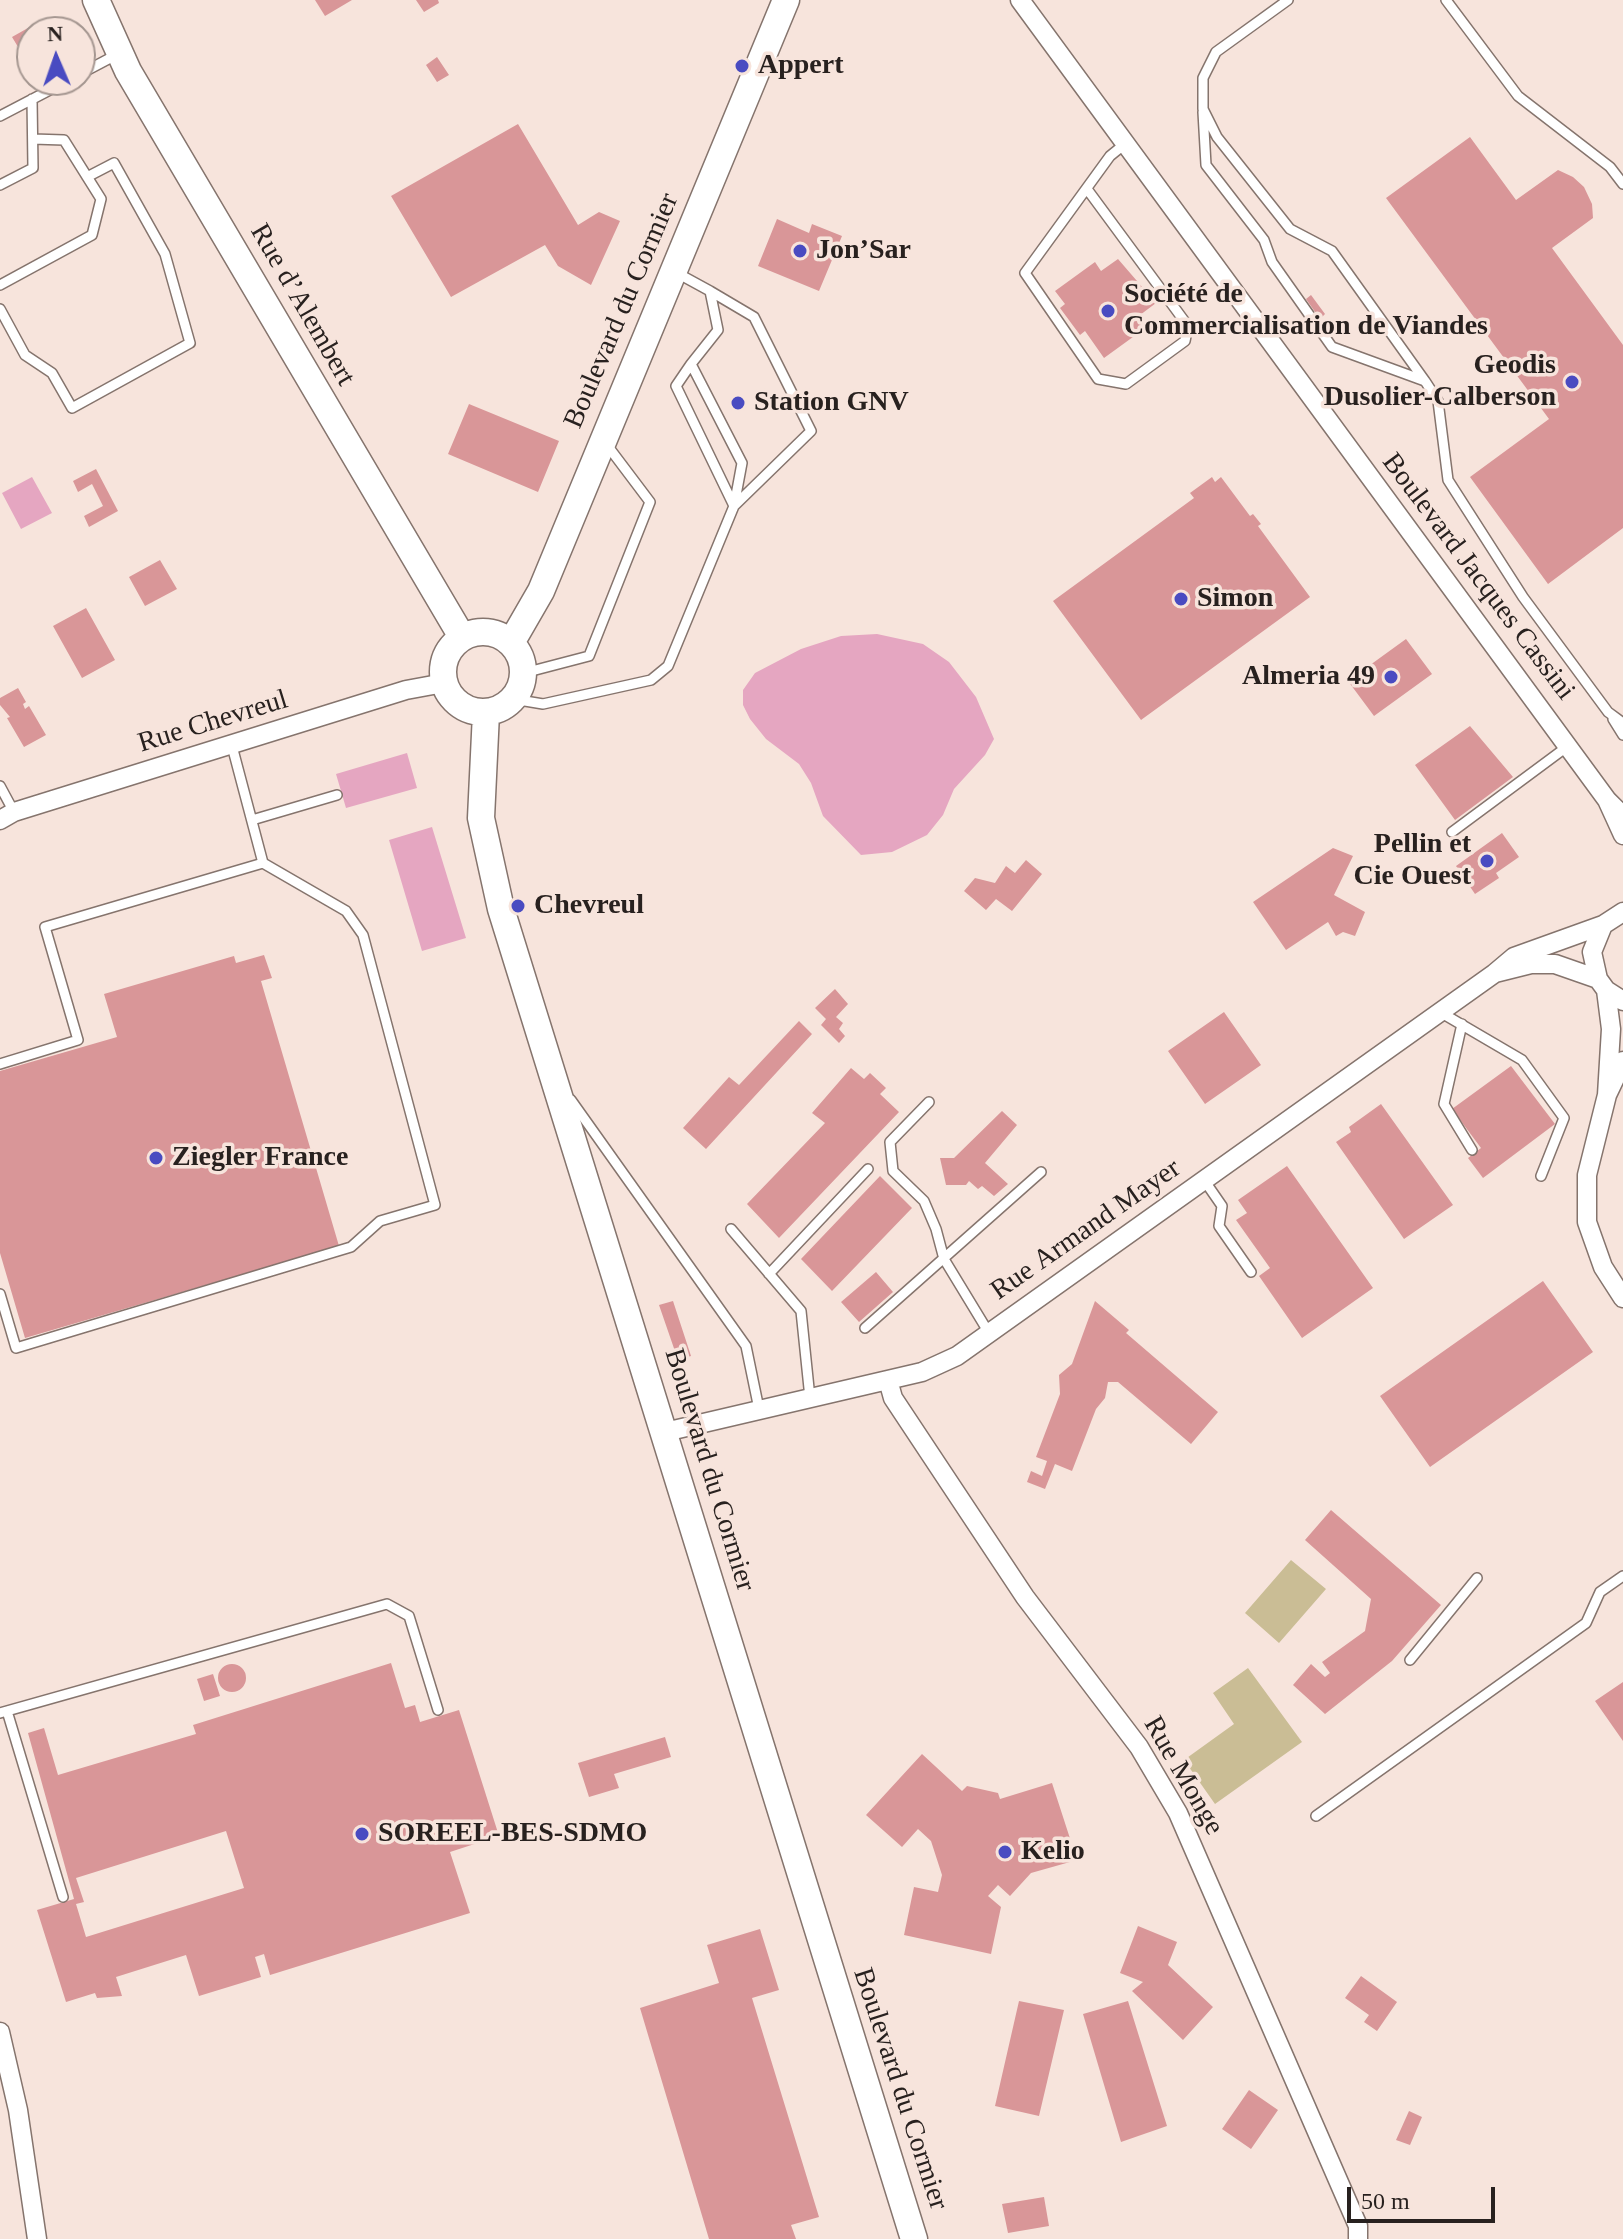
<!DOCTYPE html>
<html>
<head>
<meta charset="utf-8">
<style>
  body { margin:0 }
  #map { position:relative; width:1623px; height:2239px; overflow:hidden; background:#f7e4dc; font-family:Georgia,serif }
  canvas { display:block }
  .north { position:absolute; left:16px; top:16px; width:80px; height:80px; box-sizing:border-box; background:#f7e4dc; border:2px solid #a49690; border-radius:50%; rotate:358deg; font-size:22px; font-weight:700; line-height:32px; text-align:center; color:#28211f }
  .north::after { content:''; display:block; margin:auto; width:28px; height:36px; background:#494bc1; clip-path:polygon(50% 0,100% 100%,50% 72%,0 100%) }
  .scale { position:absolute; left:1347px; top:2187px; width:148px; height:36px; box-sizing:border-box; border:4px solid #28211f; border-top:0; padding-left:10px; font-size:24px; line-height:28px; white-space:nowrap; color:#28211f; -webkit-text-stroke:6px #f7e4dc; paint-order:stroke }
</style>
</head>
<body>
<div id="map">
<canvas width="1623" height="2239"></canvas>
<div class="north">N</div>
<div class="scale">50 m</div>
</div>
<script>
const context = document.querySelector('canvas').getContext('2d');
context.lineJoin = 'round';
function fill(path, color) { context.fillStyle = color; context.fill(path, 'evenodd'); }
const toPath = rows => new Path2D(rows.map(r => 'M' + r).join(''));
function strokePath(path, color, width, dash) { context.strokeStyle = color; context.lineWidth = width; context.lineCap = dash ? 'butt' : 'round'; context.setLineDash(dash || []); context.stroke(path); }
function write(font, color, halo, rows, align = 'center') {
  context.font = font + ' Georgia,serif'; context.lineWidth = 7; context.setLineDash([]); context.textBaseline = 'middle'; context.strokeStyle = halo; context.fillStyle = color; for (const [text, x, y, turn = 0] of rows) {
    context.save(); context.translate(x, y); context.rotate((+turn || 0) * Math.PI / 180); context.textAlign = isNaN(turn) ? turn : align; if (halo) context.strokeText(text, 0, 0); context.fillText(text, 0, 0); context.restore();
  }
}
const green = toPath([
  [1291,1560,1326,1589,1279,1643,1245,1613],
  [1248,1668,1302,1742,1215,1804,1184,1760,1234,1724,1213,1693]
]);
const water = toPath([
  [32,477,52,513,21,529,2,493],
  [877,634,923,644,949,662,976,697,994,739,985,755,954,789,943,815,927,835,892,852,861,855,823,816,811,783,799,764,766,739,750,719,743,705,743,690,755,673,801,649,841,636],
  [407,753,417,788,346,808,336,774],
  [432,827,466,938,422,951,389,840]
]);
const building = toPath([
  [315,0,352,0,325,16],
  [416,0,438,0,439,3,424,12],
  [35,24,40,32,32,32,32,70,12,37],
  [437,57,449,75,437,82,426,65],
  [518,124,578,225,599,212,620,221,591,285,558,266,545,245,451,297,391,196],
  [1470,137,1516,200,1558,170,1573,177,1584,187,1592,204,1593,218,1552,248,1623,345,1623,528,1548,584,1470,477,1549,419,1386,198],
  [777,219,809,233,812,224,842,236,819,291,758,266],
  [1118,259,1156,303,1136,318,1144,329,1104,358,1085,331,1080,335,1060,308,1065,304,1055,291,1095,262,1101,271],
  [1311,295,1325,314,1320,319,1306,299],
  [469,404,559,441,538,492,448,454],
  [96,469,118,511,89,527,84,516,103,506,92,484,78,492,73,481],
  [1212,477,1215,482,1221,477,1250,516,1253,514,1261,524,1258,526,1310,597,1141,720,1053,601,1194,498,1190,493],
  [160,560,177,589,145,606,129,577],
  [86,608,115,660,82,678,53,626],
  [1406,639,1432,674,1374,716,1348,681],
  [18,688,26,702,23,704,25,709,29,706,46,735,24,747,7,718,10,717,0,705,0,698],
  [1470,726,1513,777,1455,820,1415,765],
  [1502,833,1519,857,1496,873,1499,878,1475,894,1456,866],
  [1333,848,1353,856,1334,895,1365,912,1355,936,1343,932,1336,936,1328,922,1286,950,1253,902],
  [1026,860,1042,874,1012,911,996,899,986,910,964,891,975,878,995,883,1006,866,1015,873],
  [264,955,272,978,261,981,339,1246,25,1338,0,1253,0,1071,117,1037,104,994,234,956,236,963],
  [835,989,848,1004,836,1017,843,1023,839,1029,845,1036,839,1043,821,1025,826,1019,815,1008],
  [1224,1012,1261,1065,1205,1104,1168,1051],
  [799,1021,812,1034,706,1149,683,1128,729,1077,739,1085],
  [1511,1066,1555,1124,1483,1178,1468,1158,1481,1148,1452,1109],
  [851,1068,864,1079,870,1073,886,1088,880,1094,899,1112,779,1238,747,1204,825,1123,812,1113],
  [1381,1104,1453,1205,1404,1239,1336,1142,1351,1132,1349,1127],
  [1002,1111,1017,1125,985,1163,1008,1184,994,1196,982,1186,978,1189,969,1181,966,1185,946,1185,940,1158,954,1158],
  [1287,1166,1373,1288,1302,1338,1259,1276,1270,1268,1236,1220,1247,1213,1238,1200],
  [880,1176,912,1208,832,1291,801,1259],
  [876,1272,893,1292,859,1322,841,1302],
  [1543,1281,1593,1352,1430,1467,1380,1396],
  [673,1301,691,1356,678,1360,659,1305],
  [1095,1301,1129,1330,1126,1333,1218,1412,1191,1444,1118,1382,1108,1382,1105,1398,1096,1409,1072,1471,1055,1464,1045,1489,1027,1482,1031,1471,1042,1476,1047,1461,1036,1457,1060,1394,1059,1375,1072,1364],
  [1331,1510,1441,1605,1392,1661,1325,1714,1293,1685,1311,1664,1325,1677,1330,1673,1322,1662,1365,1631,1371,1599,1305,1540],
  [391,1663,405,1708,415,1705,420,1722,459,1710,499,1836,450,1852,470,1913,270,1975,264,1954,255,1957,261,1977,199,1996,186,1955,116,1977,122,1996,97,1998,95,1993,66,2002,37,1910,74,1899,28,1733,44,1728,58,1775,196,1734,193,1725],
  [226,1831,244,1888,86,1937,76,1904,84,1902,76,1878],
  '218 1678a14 14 0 1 1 28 0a14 14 0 1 1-28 0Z',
  [213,1674,220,1696,204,1701,197,1679],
  [1623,1682,1623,1741,1595,1701],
  [665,1737,671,1757,614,1774,619,1788,589,1797,578,1763],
  [922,1754,962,1791,967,1786,998,1793,1000,1799,1052,1783,1077,1860,1031,1873,1010,1896,998,1885,988,1896,1001,1907,991,1954,904,1935,914,1887,938,1892,942,1875,931,1841,918,1829,902,1847,866,1815],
  [1138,1926,1177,1942,1168,1965,1213,2007,1183,2040,1132,1991,1143,1982,1120,1973],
  [760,1929,779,1990,752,1998,819,2217,791,2225,796,2239,709,2239,640,2008,719,1983,707,1945],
  [1361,1976,1397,2002,1377,2031,1364,2022,1369,2015,1345,1998],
  [1019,2001,1064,2010,1039,2116,995,2106],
  [1128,2001,1167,2126,1121,2142,1083,2014],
  [1249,2090,1278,2110,1251,2149,1222,2129],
  [1409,2111,1422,2117,1410,2145,1396,2140],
  [1044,2197,1049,2226,1008,2233,1002,2204]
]);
const lane = toPath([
  [1288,0,1216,52,1203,78,1203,109,1217,137,1290,229,1332,251,1425,381,1438,401,1448,480,1523,597,1608,712,1623,723],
  [1446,0,1518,96,1610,167,1623,184],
  [80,74,116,55],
  [1203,112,1206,165,1264,240,1272,262,1332,347,1425,381],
  [0,116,69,80],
  [0,185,33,168,32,99],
  [1087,189,1188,326,1185,341,1126,384,1098,379,1025,273,1110,156,1126,143],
  [0,285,92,235,101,199,64,140,33,139],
  [710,291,754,317,811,431,734,506],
  [0,309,25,355,52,373,72,408,190,343,165,254,114,163,87,177],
  [691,364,676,386,734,506],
  [524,673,589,656,650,502,607,445],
  [513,699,543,704,651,680,668,666,734,506,742,463,691,364,718,330,710,291,677,273],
  [1613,719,1623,735],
  [0,786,14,812],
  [252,820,337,795],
  [1452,832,1568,746],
  [1440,1012,1522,1060,1564,1118,1541,1176],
  [1462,1024,1444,1104,1472,1150],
  [0,1064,78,1040,45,927,263,863,232,746],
  [571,1100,746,1346,759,1409],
  [929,1102,890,1142,893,1171,924,1201,936,1229,944,1259,989,1333],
  [1204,1180,1222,1206,1219,1226,1251,1272],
  [731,1229,801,1311,810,1398],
  [769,1274,868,1169],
  [0,1294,16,1348,351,1247,380,1221,435,1205,363,935,346,911,263,863],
  [865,1328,1041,1172],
  [1410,1660,1477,1578],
  [7,1711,63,1897],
  [0,1713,387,1604,409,1616,438,1710],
  [1316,1816,1586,1623,1600,1592,1623,1576]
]);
const street = toPath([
  [1020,0,1607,800],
  [1623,816,1607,800,1623,835],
  [0,820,14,812,406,690,444,683],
  [1623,912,1603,925,1592,952,1598,979,1606,990,1623,1001],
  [1598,979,1555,964,1531,964,1495,973,1514,957,1603,925],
  [1606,990,1611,1029,1607,1095,1623,1061],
  [1607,1095,1587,1175,1587,1222,1603,1267,1623,1298],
  [888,1380,893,1398,1025,1597,1139,1747,1178,1813,1358,2226,1358,2239],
  [665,1432,922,1372,957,1356,1495,973],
  [0,2032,18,2110,37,2239]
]);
const secondary = toPath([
  [96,0,128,71,462,637],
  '443 672a40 40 0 1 1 80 0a40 40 0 1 1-80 0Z',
  [511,643,541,591,786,0],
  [486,713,481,818,501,909,914,2239]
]);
const markers = [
  [742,66,8,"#494bc1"],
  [800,251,8,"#494bc1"],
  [1108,311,8,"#494bc1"],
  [1572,382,8,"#494bc1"],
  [738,403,8,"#494bc1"],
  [1181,599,8,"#494bc1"],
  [1391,677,8,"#494bc1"],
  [1487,861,8,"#494bc1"],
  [518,906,8,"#494bc1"],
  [156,1158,8,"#494bc1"],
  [362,1834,8,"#494bc1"],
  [1005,1852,8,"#494bc1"]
];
const poiNames = [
  ["Appert",758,66],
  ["Jon’Sar",816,251],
  ["Société de",1124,295],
  ["Commercialisation de Viandes",1124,327],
  ["Geodis",1556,366,"right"],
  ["Dusolier-Calberson",1556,398,"right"],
  ["Station GNV",754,403],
  ["Simon",1197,599],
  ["Almeria 49",1375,677,"right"],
  ["Pellin et",1471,845,"right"],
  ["Cie Ouest",1471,877,"right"],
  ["Chevreul",534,906],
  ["Ziegler France",172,1158],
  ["SOREEL-BES-SDMO",378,1834],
  ["Kelio",1021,1852]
];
const streetNames = [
  ["Rue d’Alembert",302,305,60],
  ["Boulevard du Cormier",622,311,-67],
  ["Boulevard Jacques Cassini",1478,577,53],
  ["Rue Chevreul",213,722,-17],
  ["Rue Armand Mayer",1086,1230,-35],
  ["Boulevard du Cormier",709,1470,73],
  ["Rue Monge",1183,1776,60],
  ["Boulevard du Cormier",900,2089,72]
];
fill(green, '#cabd95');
fill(water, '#e5a6c1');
fill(building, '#d99698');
strokePath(lane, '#85746d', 12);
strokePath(street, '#85746d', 21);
strokePath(secondary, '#85746d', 29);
strokePath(lane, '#fff', 9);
strokePath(street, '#fff', 18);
strokePath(secondary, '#fff', 26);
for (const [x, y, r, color] of markers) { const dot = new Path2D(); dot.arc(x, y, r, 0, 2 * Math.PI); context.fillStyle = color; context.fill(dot); strokePath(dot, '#f7e4dc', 3); }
write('bold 28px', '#28211f', '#f7e4dc', poiNames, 'left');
write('28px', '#28211f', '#f7e4dc', streetNames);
</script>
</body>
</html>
